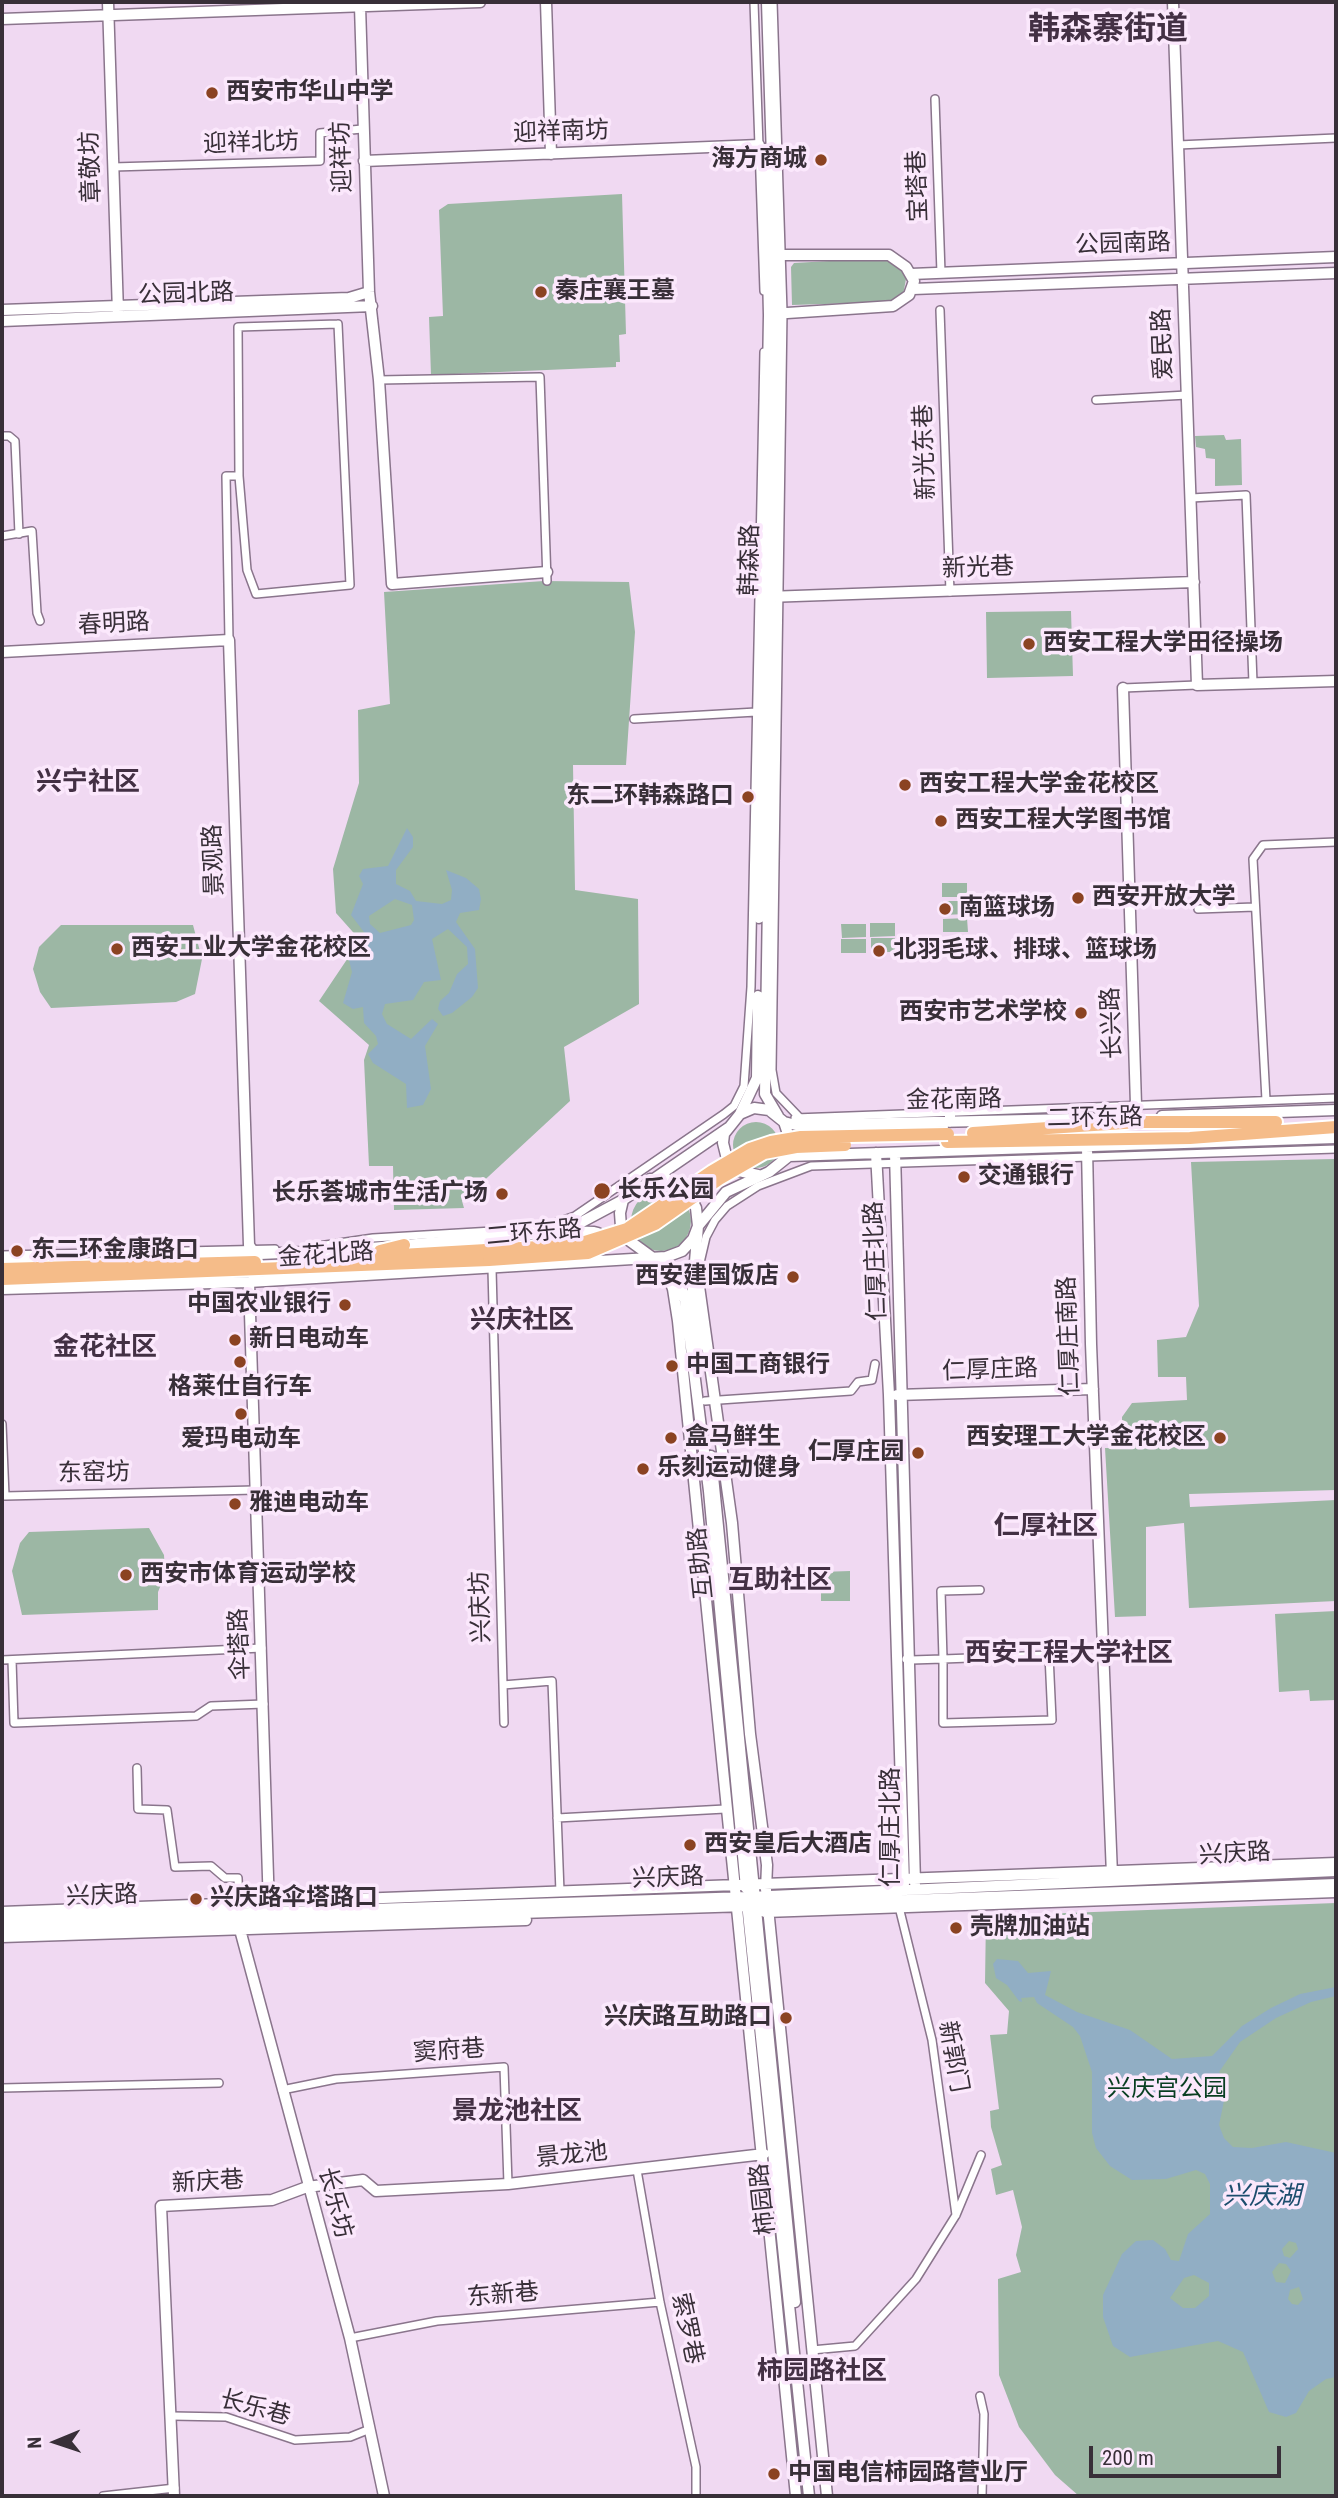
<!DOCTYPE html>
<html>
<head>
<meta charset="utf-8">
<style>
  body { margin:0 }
  #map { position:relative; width:1338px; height:2498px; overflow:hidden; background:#f0d9f2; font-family:"Roboto Condensed",sans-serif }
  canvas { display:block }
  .frame { position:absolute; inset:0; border:4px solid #382f38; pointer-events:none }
  .north { position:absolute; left:21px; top:2407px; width:70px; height:70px; -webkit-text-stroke:5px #fbe8fc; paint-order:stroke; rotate:268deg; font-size:19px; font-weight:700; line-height:28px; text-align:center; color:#382f38 }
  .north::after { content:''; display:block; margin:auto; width:24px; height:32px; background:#382f38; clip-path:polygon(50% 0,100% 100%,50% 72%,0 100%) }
  .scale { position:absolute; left:1089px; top:2446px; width:192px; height:32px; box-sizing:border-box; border:4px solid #382f38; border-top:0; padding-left:9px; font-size:21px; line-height:24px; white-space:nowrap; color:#382f38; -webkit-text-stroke:5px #fbe8fc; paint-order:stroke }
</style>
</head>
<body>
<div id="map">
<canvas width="1338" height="2498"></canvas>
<div class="frame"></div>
<div class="north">N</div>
<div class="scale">200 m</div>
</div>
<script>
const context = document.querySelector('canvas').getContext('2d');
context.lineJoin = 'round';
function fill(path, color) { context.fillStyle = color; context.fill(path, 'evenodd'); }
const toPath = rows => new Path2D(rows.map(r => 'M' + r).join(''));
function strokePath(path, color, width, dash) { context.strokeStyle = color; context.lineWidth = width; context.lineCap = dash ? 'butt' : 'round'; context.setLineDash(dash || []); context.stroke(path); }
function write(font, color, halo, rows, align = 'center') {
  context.font = font + ' "Roboto Condensed","Noto Sans SC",sans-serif'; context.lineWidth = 7; context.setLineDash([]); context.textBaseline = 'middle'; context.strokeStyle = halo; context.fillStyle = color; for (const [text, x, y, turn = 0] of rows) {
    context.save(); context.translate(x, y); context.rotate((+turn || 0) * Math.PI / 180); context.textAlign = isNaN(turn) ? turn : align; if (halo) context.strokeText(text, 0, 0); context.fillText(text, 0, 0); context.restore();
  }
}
const green = toPath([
  [622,194,626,334,619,335,620,362,616,362,616,367,431,375,429,317,443,316,439,210,448,204],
  [882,258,901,268,906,279,903,295,891,302,792,305,791,267,794,263],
  [1224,435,1226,440,1241,439,1242,485,1215,486,1215,459,1206,458,1205,449,1196,447,1195,436],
  [544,581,629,582,635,632,626,765,573,765,575,890,638,899,639,1004,564,1047,570,1101,462,1201,464,1208,394,1210,393,1166,369,1166,364,1060,369,1045,319,1001,360,940,336,913,333,869,359,783,358,710,390,704,384,592],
  [1071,611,1073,676,987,678,986,612],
  [942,883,967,883,967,897,942,897],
  [942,901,967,901,967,914,942,915],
  [967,918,968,932,943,932,943,919],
  [870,923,895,923,895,936,870,937],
  [841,924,866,924,866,937,842,938],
  [61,925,193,925,202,959,195,994,176,1002,51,1008,40,992,33,969,39,947],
  [871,938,895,938,895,952,871,952],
  [841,939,866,939,866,953,841,953],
  '733 1145a23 23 0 1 1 46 0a23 23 0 1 1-46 0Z',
  [1334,1159,1336,1490,1189,1494,1190,1507,1336,1500,1336,1601,1189,1608,1184,1523,1146,1527,1146,1616,1115,1617,1105,1448,1122,1448,1122,1417,1132,1403,1187,1400,1186,1377,1158,1377,1157,1340,1186,1337,1199,1306,1191,1162],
  '631 1221a30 30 0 1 1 60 0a30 30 0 1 1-60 0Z',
  [149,1528,164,1555,165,1575,158,1592,158,1610,22,1615,12,1571,20,1543,29,1532],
  [850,1571,850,1601,821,1601,821,1572],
  [1336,1611,1336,1700,1310,1701,1309,1690,1279,1692,1275,1614],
  [1336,1903,1336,2496,1079,2496,1055,2475,1019,2427,999,2375,998,2279,1021,2272,1016,2255,1022,2227,1013,2190,996,2195,991,2169,1002,2165,991,2127,990,2111,999,2109,990,2035,1007,2034,1009,2011,985,1983,986,1916]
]);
const water = toPath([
  [407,828,413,837,413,847,396,870,396,884,410,891,416,901,442,904,451,900,452,890,446,870,466,878,479,889,481,899,479,910,460,913,456,922,475,949,478,988,472,997,452,1013,443,1016,438,1009,440,1001,449,993,457,974,468,964,467,947,448,929,432,939,441,980,424,982,413,1000,385,1004,382,1014,387,1024,411,1039,432,1019,438,1024,425,1046,431,1089,423,1105,407,1108,406,1084,373,1063,368,1054,378,1044,376,1036,364,1023,363,1007,353,1009,343,1003,352,972,349,960,367,936,351,915,363,884,359,876,363,869,388,866],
  [395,899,412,905,414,920,411,925,380,933,370,924,369,916],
  [997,1959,1018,1961,1028,1973,1051,1971,1045,1995,1077,2012,1130,2030,1172,2059,1212,2056,1242,2026,1271,2008,1300,1994,1336,1987,1336,1996,1311,2002,1276,2018,1240,2042,1219,2072,1224,2078,1225,2096,1219,2125,1224,2138,1233,2147,1252,2148,1286,2142,1336,2153,1336,2377,1326,2379,1309,2391,1296,2413,1286,2417,1269,2412,1243,2352,1218,2341,1130,2357,1113,2346,1103,2317,1103,2295,1122,2254,1136,2241,1153,2240,1165,2249,1171,2260,1179,2261,1188,2234,1210,2214,1210,2184,1205,2174,1196,2170,1166,2179,1132,2180,1110,2166,1096,2148,1092,2133,1092,2072,1080,2036,1073,2027,1037,2003,1034,1997,1021,1998,1022,2002,1019,2001,1007,1985,996,1978,993,1964],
  [1289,2241,1296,2243,1298,2249,1290,2258,1284,2256,1282,2249],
  [1279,2263,1286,2264,1291,2271,1285,2283,1276,2282,1272,2272],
  [1194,2275,1209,2283,1209,2296,1195,2308,1183,2308,1170,2298,1184,2278],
  [1299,2287,1303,2299,1298,2305,1292,2304,1288,2299,1290,2290]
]);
const street = toPath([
  [754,2,764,291],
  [773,2,783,312,772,1070,776,1093,799,1117],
  [935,99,941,273],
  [1178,145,1336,138],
  [113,167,320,161,320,133,362,129],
  [940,310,950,592],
  [338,324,350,585,256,594,247,570,239,476,238,327,338,324],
  [379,380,540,377,547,581],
  [1096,400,1187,395],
  [2,436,9,436,15,441,19,534],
  [1191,498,1246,495,1253,683],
  [2,536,32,531,37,613,40,621],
  [229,640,226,476,239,476],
  [1123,688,1197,685],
  [634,719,756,712],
  [1198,909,1255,907],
  [1266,1100,1253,859,1263,845,1336,842],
  [795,1118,1336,1098],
  [541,1228,575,1216,724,1114,734,1106,744,1086,751,987,764,352],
  [305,1248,373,1238,544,1228],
  [2,1255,275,1249],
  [699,1267,706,1237,715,1220,727,1206,758,1186,811,1166,1336,1149],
  [492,1269,503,1685,552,1681,560,1892],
  [705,1401,851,1391,858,1382,872,1380,875,1364],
  [2,1424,5,1496,255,1490],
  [906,1659,911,1660,943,1659,1049,1655,1052,1720,943,1723,943,1659,941,1591,980,1590],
  [2,1660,262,1648],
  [12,1660,14,1723,196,1716,211,1706,264,1704],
  [503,1685,504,1723],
  [137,1768,138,1809,167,1810,175,1867,211,1866,225,1878,238,1878,239,1904],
  [557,1818,725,1809],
  [899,1907,932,2040,956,2215],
  [2,2088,219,2083],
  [282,2090,336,2079,504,2067,508,2184],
  [637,2170,660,2302,696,2467,696,2496],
  [350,2338,437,2321,660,2302],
  [812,2350,855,2346,916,2279,956,2215,981,2155],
  [980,2396,984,2414,982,2496],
  [172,2416,226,2417,295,2440,350,2437,370,2429],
  [103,2496,175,2488]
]);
const secondary = toPath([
  [108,2,118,313],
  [546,2,551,154],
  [767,2,777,313,765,1094,778,1116],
  [1173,2,1197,685,1336,681],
  [360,6,369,292,379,380,392,584,547,572],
  [2,19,480,2],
  [364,161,759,145],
  [911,274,1336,257],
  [913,289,1336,273],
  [2,310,349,298,369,292],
  [772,314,893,306,909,295,914,281,906,267,889,255,772,255],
  [2,321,372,306],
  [767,597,1194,582],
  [2,652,229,640,249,1245,255,1254],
  [1123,688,1136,1105],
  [759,918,769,315,765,149],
  [950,1111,950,1122],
  [740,1114,757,1078,758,996],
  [1162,1116,1336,1110],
  [784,1122,796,1125,1119,1118],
  [1087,1148,1091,1344,1112,1875],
  [876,1153,889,1395,904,1884],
  [895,1153,915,1883],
  [789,1156,1336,1138],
  [623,1200,620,1213,621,1227,627,1239,671,1271,681,1286,685,1300,709,1491,746,1888],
  [698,1226,692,1297,698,1348],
  [698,1226,726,1192,769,1172,789,1156,790,1140,784,1122,769,1110,754,1108,740,1114,724,1134,723,1143,727,1159,734,1170,758,1175],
  [567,1231,594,1232,598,1233,602,1242],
  [128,1260,348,1250,565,1231,623,1200,728,1128],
  [2,1262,40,1262],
  [666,1270,673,1289,678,1321,796,2496],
  [698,1279,732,1523,750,1734,767,1865,766,1890],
  [249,1282,269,1908],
  [2,1289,249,1282,666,1257,682,1251,693,1239,698,1226,696,1208,689,1194,679,1184,665,1178,650,1179],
  [897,1395,1093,1389],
  [711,1456,795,2302],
  [747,1903,809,2496],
  [768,1908,827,2496],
  [2,1912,1336,1863],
  [765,1912,1336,1892],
  [2,1921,747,1897,1336,1871],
  [239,1926,350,2338,384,2496],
  [2,1929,747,1906,1336,1884],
  [2,1937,526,1920],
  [174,2496,161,2206,272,2200,307,2187,363,2180,376,2191,508,2184,764,2154]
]);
const highway = toPath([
  [973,1133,1139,1122,1276,1122],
  [947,1142,1190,1138,1336,1127],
  [380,1251,404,1245],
  [350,1258,486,1250],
  [2,1269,255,1262],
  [2,1279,489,1260]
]);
const highwayBridge = toPath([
  [486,1250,575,1245,627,1229,711,1172,750,1149,771,1142,801,1137,948,1134],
  [489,1260,588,1253,655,1224,719,1179,764,1153,796,1147,845,1145]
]);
const markers = [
  [212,93,7,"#8b4322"],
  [821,160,7,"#8b4322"],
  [541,292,7,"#8b4322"],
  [1029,644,7,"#8b4322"],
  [905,785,7,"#8b4322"],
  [748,797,7,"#8b4322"],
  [941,821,7,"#8b4322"],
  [1078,898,7,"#8b4322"],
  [945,909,7,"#8b4322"],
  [117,949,7,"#8b4322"],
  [879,951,7,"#8b4322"],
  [1081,1013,7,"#8b4322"],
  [964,1177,7,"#8b4322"],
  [602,1191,9,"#8b4322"],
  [502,1194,7,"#8b4322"],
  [17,1251,7,"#8b4322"],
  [793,1277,7,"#8b4322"],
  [345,1305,7,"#8b4322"],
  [235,1340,7,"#8b4322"],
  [240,1362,7,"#8b4322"],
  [672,1366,7,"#8b4322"],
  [241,1414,7,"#8b4322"],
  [671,1438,7,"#8b4322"],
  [1220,1438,7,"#8b4322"],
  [918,1453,7,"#8b4322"],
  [643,1469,7,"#8b4322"],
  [235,1504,7,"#8b4322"],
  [126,1575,7,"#8b4322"],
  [690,1845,7,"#8b4322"],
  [196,1899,7,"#8b4322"],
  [956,1928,7,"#8b4322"],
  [786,2018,7,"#8b4322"],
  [774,2474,7,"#8b4322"]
];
const poiNames = [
  ["西安市华山中学",226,93],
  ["海方商城",807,160,"right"],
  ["秦庄襄王墓",555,292],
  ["西安工程大学田径操场",1043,644],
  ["西安工程大学金花校区",919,785],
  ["东二环韩森路口",734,797,"right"],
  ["西安工程大学图书馆",955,821],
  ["西安开放大学",1092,898],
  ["南篮球场",959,909],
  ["西安工业大学金花校区",131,949],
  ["北羽毛球、排球、篮球场",893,951],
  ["西安市艺术学校",1067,1013,"right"],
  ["交通银行",978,1177],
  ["长乐公园",618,1191],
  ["长乐荟城市生活广场",488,1194,"right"],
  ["东二环金康路口",31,1251],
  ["西安建国饭店",779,1277,"right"],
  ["中国农业银行",331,1305,"right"],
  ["新日电动车",249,1340],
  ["中国工商银行",686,1366],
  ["格莱仕自行车",240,1388,"center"],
  ["盒马鲜生",685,1438],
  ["西安理工大学金花校区",1206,1438,"right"],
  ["爱玛电动车",241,1440,"center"],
  ["仁厚庄园",904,1453,"right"],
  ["乐刻运动健身",657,1469],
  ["雅迪电动车",249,1504],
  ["西安市体育运动学校",140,1575],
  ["西安皇后大酒店",704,1845],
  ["兴庆路伞塔路口",210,1899],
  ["壳牌加油站",970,1928],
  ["兴庆路互助路口",772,2018,"right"],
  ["中国电信柿园路营业厅",788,2474]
];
const streetNames = [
  ["迎祥南坊",561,133,-2],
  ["迎祥北坊",251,144,-2],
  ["迎祥坊",343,157,-92],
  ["章敬坊",92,167,-92],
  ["宝塔巷",919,186,-92],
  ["公园南路",1123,245,-2],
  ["公园北路",186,295,-2],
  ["爱民路",1164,344,-92],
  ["新光东巷",926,452,-92],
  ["韩森路",751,560,-89],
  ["新光巷",978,569,-2],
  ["春明路",114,625,-3],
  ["景观路",215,860,-92],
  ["长兴路",1113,1023,-92],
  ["金花南路",954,1101,-1],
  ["二环东路",1095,1119,-1],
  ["二环东路",534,1234,-5],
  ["金花北路",326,1256,-4],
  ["仁厚庄北路",877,1261,-92],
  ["仁厚庄南路",1070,1336,-92],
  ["仁厚庄路",990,1371,-2],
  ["东窑坊",94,1474,-1],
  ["互助路",702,1563,-96],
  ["兴庆坊",482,1607,-92],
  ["伞塔路",241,1644,-92],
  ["仁厚庄北路",892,1827,-90],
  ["兴庆路",1235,1855,-3],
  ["兴庆路",668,1879,-2],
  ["兴庆路",102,1897,-2],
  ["窦府巷",449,2052,-4],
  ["新郭门",952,2057,80],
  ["景龙池",572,2156,-6],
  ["新庆巷",208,2183,-3],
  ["柿园路",764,2199,-96],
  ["长乐坊",334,2203,75],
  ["东新巷",503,2296,-5],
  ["索罗巷",686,2329,78],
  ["长乐巷",255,2409,15]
];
const parkNames = [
  ["兴庆宫公园",1167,2090]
];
const neighbourhoodNames = [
  ["兴宁社区",88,783],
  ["兴庆社区",522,1321],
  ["金花社区",105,1348],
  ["仁厚社区",1046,1527],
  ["互助社区",780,1581],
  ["西安工程大学社区",1069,1654],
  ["景龙池社区",517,2112],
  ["柿园路社区",822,2372]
];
const waterNames = [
  ["兴庆湖",1262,2197]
];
const districtNames = [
  ["韩森寨街道",1108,31]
];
fill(green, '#9cb7a4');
fill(water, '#91aec4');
strokePath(street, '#8a758c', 10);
strokePath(secondary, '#8a758c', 13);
strokePath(highway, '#fff', 16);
strokePath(street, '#fff', 7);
strokePath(secondary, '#fff', 10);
strokePath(highway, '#f5bc89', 12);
strokePath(highwayBridge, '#fff', 16, []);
strokePath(highwayBridge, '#f5bc89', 12);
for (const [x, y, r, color] of markers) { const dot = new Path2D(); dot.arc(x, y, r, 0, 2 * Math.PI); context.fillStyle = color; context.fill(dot); strokePath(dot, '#fbe8fc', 2.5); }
write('bold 24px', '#382f38', '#fbe8fc', poiNames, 'left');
write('24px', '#382f38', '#fbe8fc', streetNames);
write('24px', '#083e21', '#fbe8fc', parkNames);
write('bold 26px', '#433044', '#fbe8fc', neighbourhoodNames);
write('italic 26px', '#1c4d6d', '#fbe8fc', waterNames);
write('bold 32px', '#433044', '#fbe8fc', districtNames);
</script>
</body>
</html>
